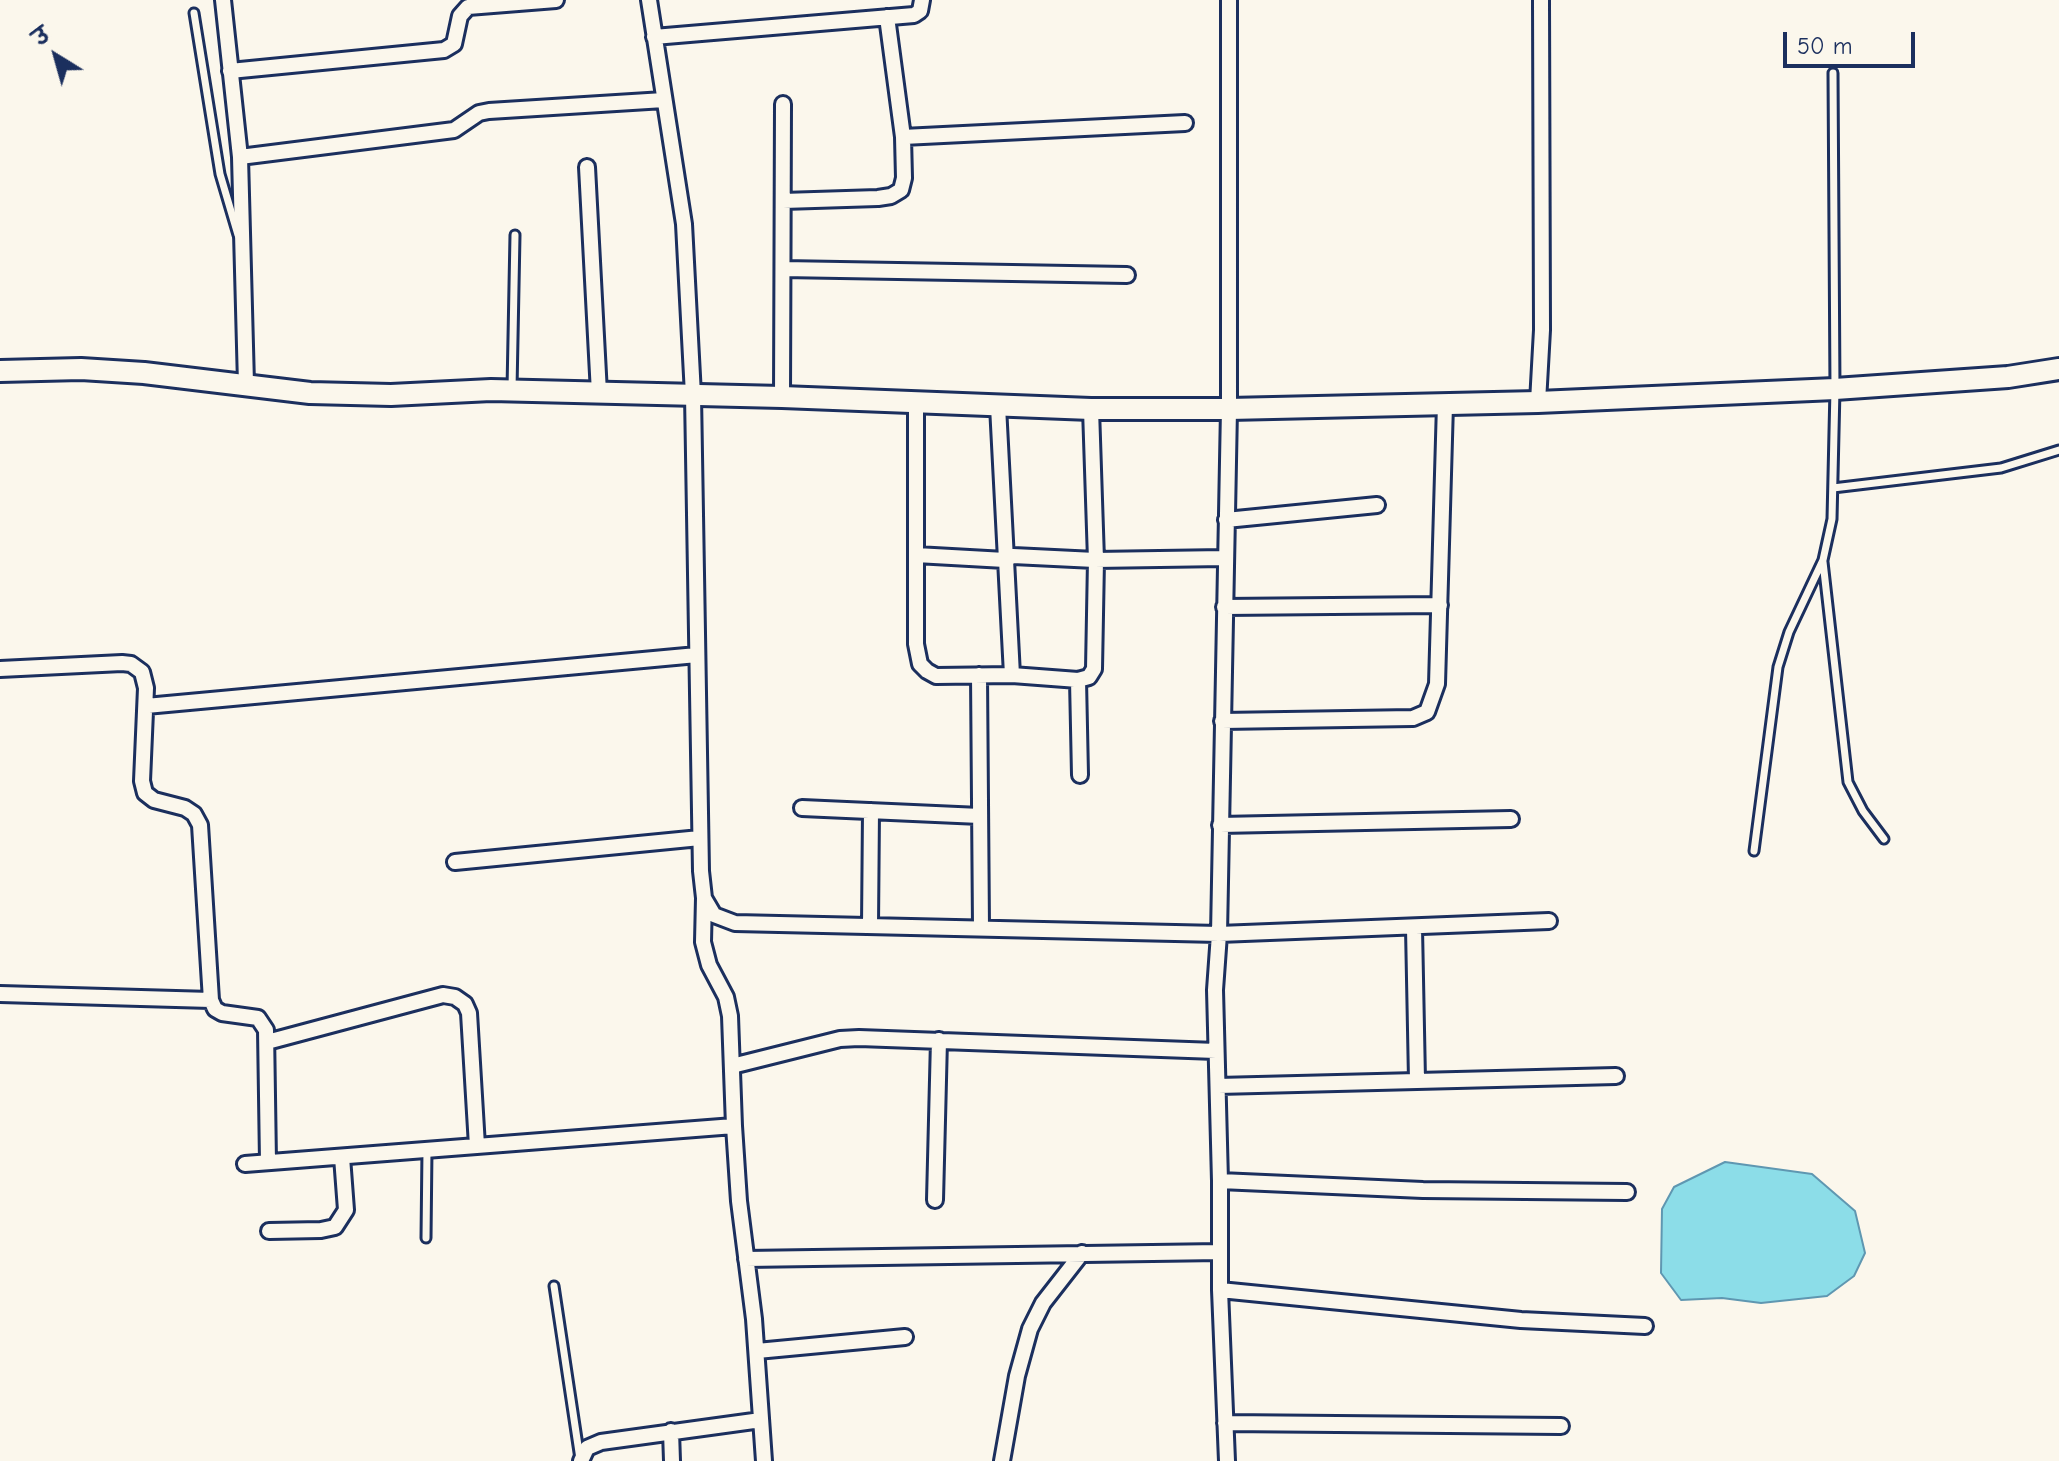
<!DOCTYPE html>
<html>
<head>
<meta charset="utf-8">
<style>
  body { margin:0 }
  #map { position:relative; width:2059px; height:1461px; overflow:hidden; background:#fbf7ec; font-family:"Comic Neue","Playpen Sans Deva",sans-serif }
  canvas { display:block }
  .north { position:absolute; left:16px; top:16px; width:80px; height:80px; -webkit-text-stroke:6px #fbf7ec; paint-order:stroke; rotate:323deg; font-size:22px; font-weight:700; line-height:32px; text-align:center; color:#1b2f5e }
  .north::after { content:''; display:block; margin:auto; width:28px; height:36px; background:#1b2f5e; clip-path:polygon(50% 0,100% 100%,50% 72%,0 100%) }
  .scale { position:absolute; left:1783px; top:32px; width:132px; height:36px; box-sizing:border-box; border:4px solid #1b2f5e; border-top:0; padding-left:10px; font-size:24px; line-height:28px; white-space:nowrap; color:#1b2f5e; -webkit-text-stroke:6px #fbf7ec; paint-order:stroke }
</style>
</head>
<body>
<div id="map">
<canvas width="2059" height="1461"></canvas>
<div class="north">उ</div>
<div class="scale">50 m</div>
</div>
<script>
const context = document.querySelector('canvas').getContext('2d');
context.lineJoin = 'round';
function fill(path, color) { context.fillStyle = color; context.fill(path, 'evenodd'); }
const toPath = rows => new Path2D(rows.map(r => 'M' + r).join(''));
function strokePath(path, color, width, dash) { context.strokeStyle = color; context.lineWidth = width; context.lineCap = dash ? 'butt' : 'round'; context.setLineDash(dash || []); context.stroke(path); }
const water = toPath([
  [1725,1162,1812,1174,1855,1211,1865,1253,1854,1276,1827,1296,1761,1303,1722,1298,1681,1300,1661,1273,1662,1209,1674,1187,1725,1162]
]);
const lane = toPath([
  [194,13,220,174,238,235],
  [512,389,515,235],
  [1833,488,2001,468,2059,450],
  [1823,562,1848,782,1863,811,1884,839],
  [1754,851,1778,667,1789,632,1823,560,1832,519,1835,389,1833,73],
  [426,1238,427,1150],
  [554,1286,580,1459]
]);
const street = toPath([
  [223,0,240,157,246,384],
  [649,0,684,224,693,395,701,871,704,898,714,915,735,923,1219,934,1549,921],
  [654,37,914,15,920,11,922,0],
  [230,71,444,50,454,44,460,16,468,7,556,0],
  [903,137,1185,123],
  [240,157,454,130,479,113,489,111,664,100],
  [587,167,599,393],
  [783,201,878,198,891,196,901,190,904,178,903,137,887,17],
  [783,269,1127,275],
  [782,397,783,104],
  [916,402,916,644,920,664,927,671,936,676,1012,675,1078,680,1089,677,1094,669,1096,560,1091,409],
  [1538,402,1542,330,1541,0],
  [998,406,1012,675],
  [1226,520,1377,505],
  [916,555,1005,560,1013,556,1095,560,1224,558],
  [1224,607,1440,605],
  [0,669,122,663,131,664,142,672,146,688,142,781,145,793,154,800,185,808,194,814,200,825,211,1000,215,1009,222,1013,258,1018,266,1030,268,1162],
  [979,675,981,928],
  [1078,680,1080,775],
  [146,706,697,655],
  [1222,721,1413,718,1427,712,1437,684,1445,404],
  [802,808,980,816],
  [1220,825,1511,819],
  [455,862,700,838],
  [704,898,703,942,709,965,726,997,730,1016,734,1126,739,1201,754,1319,764,1461],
  [870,926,871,811],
  [1414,928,1417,1080],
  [0,994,211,1000],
  [267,1042,443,995,455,997,465,1004,469,1013,477,1146],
  [732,1066,840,1039,859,1038,1216,1051],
  [1218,1086,1616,1076],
  [245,1164,734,1126],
  [1220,1181,1423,1190,1627,1192],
  [935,1200,939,1040],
  [269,1231,321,1230,335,1227,346,1210,342,1157],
  [746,1259,1220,1252],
  [1220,1290,1521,1320,1645,1326],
  [757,1351,905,1337],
  [1225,1423,1561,1426],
  [671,1431,672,1461],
  [581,1461,587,1448,601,1442,761,1420],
  [1002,1461,1017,1376,1030,1329,1043,1303,1082,1253],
  [1227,1461,1220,1290,1220,1181,1215,990,1219,934,1229,409,1229,0]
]);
const secondary = toPath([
  [0,371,81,369,144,373,310,393,391,395,491,390,782,397,1091,409,1229,409,1538,402,1835,389,2008,377,2059,369]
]);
fill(water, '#8cdde8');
strokePath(water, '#5f97b1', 2);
strokePath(lane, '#1b2f5e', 13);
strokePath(street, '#1b2f5e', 20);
strokePath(secondary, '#1b2f5e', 26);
strokePath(lane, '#fbf7ec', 7);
strokePath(street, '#fbf7ec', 14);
strokePath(secondary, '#fbf7ec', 20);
</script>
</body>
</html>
